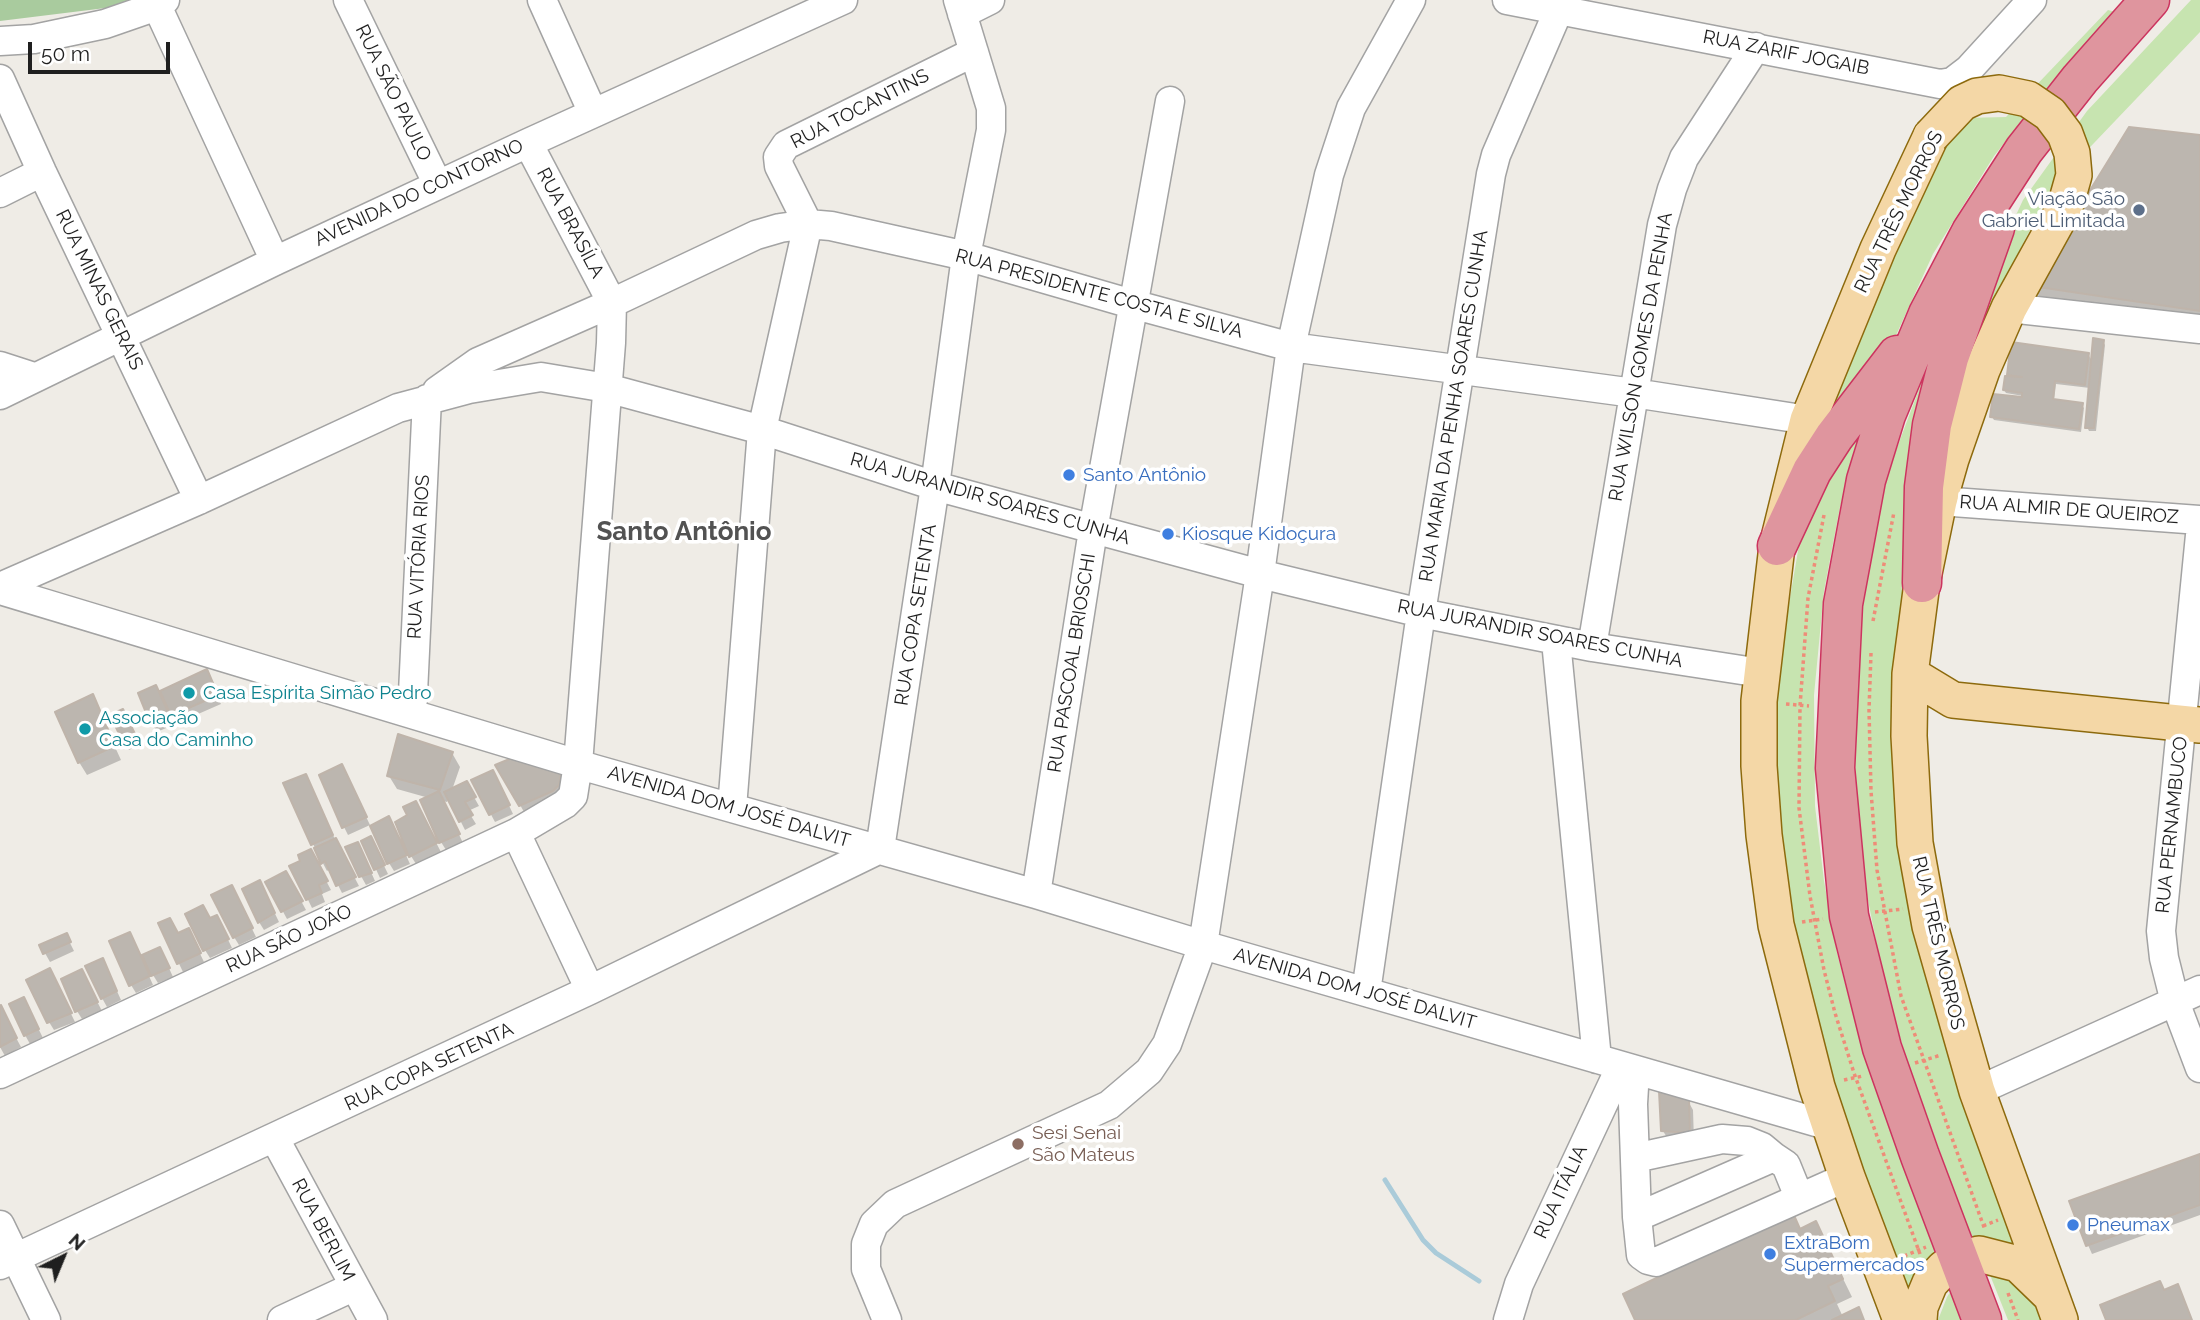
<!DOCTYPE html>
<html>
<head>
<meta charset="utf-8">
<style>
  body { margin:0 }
  #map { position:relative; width:2200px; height:1320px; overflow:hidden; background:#efece6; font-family:Raleway,sans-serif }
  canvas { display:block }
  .north { position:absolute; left:28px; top:1222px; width:70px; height:70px; -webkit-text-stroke:5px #fff; paint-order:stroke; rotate:43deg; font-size:19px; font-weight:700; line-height:28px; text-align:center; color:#1f1f1f }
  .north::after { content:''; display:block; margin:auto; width:24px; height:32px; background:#1f1f1f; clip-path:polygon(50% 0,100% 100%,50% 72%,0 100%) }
  .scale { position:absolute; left:28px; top:42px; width:142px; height:32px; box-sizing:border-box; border:4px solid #1f1f1f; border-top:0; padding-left:9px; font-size:21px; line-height:24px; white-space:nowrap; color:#1f1f1f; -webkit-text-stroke:5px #fff; paint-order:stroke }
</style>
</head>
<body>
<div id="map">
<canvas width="2200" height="1320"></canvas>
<div class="north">N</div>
<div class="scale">50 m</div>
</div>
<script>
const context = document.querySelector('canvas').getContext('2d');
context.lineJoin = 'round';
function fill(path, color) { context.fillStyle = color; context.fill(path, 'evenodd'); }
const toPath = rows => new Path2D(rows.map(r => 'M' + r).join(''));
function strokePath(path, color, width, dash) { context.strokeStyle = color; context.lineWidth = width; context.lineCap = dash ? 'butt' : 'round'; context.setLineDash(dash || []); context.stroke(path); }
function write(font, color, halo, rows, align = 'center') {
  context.font = font + ' Raleway,sans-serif'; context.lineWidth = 7; context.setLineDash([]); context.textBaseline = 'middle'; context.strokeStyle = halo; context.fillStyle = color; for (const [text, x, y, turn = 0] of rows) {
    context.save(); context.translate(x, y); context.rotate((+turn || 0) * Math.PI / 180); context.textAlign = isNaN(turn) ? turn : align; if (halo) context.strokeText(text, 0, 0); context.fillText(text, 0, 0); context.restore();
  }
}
const grass = toPath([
  [2191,0,2200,0,2200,32,2052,187,2005,279,1935,447,1981,290,2023,200,2087,111],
  [2108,10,2115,12,2049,86,1994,156,1933,254,1892,344,1812,450,1925,168,1964,118,2006,117],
  [1943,325,1896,710,2025,1258,1974,1242,1971,1237,1907,1061,1884,981,1866,890,1855,811,1854,718,1856,656,1867,575,1888,472],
  [1869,403,1840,507,1824,591,1814,695,1815,806,1824,881,1837,953,1858,1033,1886,1117,1936,1255,1906,1299,1836,1103,1783,891,1772,723,1778,669,1802,527],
  [1988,1270,2021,1280,2043,1320,2008,1320],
  [1954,1286,1967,1320,1938,1320,1947,1297]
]);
const forest = toPath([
  [0,0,147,0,138,4,0,21]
]);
const shadow = toPath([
  [2200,136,2200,327,2043,303,2033,286],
  [2103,341,2105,345,2096,431,2089,431,2087,427,2090,388,2056,384,2054,401,2081,404,2084,408,2081,432,1994,420,1992,417,2023,399,2023,396,2006,393,2004,390,2012,344,2088,354,2092,361],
  [206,672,221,704,157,732,152,724,159,693],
  [92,697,121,760,87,775,79,762],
  [112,716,127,720,139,745,129,750],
  [452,753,460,767,452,790,466,783,479,806,468,811,476,824,465,830,449,798,447,802,443,801,463,843,446,850,441,842,429,798,397,789,389,776],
  [498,766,560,776,568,789,528,819],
  [346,775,370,825,348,835,344,827],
  [497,780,513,814,495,822,473,781],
  [313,789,337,844,359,886,342,893,330,869,327,871,313,844],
  [420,812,441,852,416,864,411,856],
  [393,827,410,864,394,871,389,863],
  [363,841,375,847,388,874,380,878],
  [362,852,375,881,366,885,361,876],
  [315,860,331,890,322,894,325,902,312,908,292,867],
  [286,873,306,910,287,919,267,882],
  [264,891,279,922,264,930,259,922],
  [236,896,256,937,239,945,234,937],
  [209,920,221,925,232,948,210,958,205,950],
  [160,924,178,935,193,939,204,962,183,972],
  [66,935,74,951,50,962,41,946],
  [134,942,153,985,136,993,131,985],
  [164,957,173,977,158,983,153,975],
  [107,969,121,1000,107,1007,102,998],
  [54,979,75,1022,54,1030,49,1022],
  [86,980,102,1011,82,1019,77,1011],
  [0,1008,21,1047,5,1056,0,1047],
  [28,1008,43,1038,30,1044,25,1035],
  [1688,1101,1693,1110,1694,1141,1668,1139,1663,1131],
  [2200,1156,2200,1215,2092,1254,2088,1245],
  [1792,1215,1801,1230,1825,1242,1852,1297,1837,1304,1843,1317,1864,1320,1637,1320]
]);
const stream = toPath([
  [1385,1180,1423,1240,1436,1253,1479,1281]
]);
const building = toPath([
  [2129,127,2200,135,2200,311,2031,286,2129,127],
  [2093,338,2104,340,2094,428,2085,428,2093,338],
  [2011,342,2089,353,2085,385,2055,381,2053,399,2083,403,2079,429,1990,417,1993,394,2022,397,2022,393,2003,390,2005,376,2022,377,2007,375,2011,342],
  [207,669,218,695,171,716,160,691,207,669],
  [156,685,170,716,151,725,138,693,156,685],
  [93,694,115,746,78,763,55,712,93,694],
  [123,709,136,736,123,742,110,715,123,709],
  [398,734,453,752,440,790,387,776,398,734],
  [512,758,561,774,559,785,553,791,519,806,495,765,512,758],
  [342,764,367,817,342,828,319,775,342,764],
  [493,770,510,805,489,815,471,780,493,770],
  [306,774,333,835,311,845,283,783,306,774],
  [467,781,476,797,465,802,473,815,459,822,444,792,467,781],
  [439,791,460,834,439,843,420,800,439,791],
  [416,801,437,843,409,857,395,822,407,815,403,807,416,801],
  [389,816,407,855,387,864,370,826,389,816],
  [371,836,385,865,374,870,361,841,371,836],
  [336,838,356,877,336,886,325,861,321,864,314,848,336,838],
  [358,842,372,873,359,877,345,847,358,842],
  [311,849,328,881,319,885,322,893,306,900,289,866,300,861,298,855,311,849],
  [286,871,303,901,281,912,265,882,286,871],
  [260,880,275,913,258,923,242,889,260,880],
  [232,885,253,928,233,938,211,895,232,885],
  [203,905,210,918,217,915,229,939,203,951,185,914,203,905],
  [170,918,178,933,189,928,201,953,177,964,158,923,170,918],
  [130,932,150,976,129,986,109,941,130,932],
  [67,933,71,942,43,954,39,945,67,933],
  [160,947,170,968,151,976,142,955,160,947],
  [103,958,117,991,101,999,85,966,103,958],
  [50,968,72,1013,47,1023,26,980,50,968],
  [82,969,98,1002,75,1012,61,979,82,969],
  [24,997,39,1029,24,1036,9,1004,24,997],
  [1,1005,17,1038,0,1047,0,1006,1,1005],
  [1659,1091,1689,1099,1690,1133,1661,1131,1659,1091],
  [2200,1154,2200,1205,2086,1246,2069,1201,2200,1154],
  [1793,1213,1800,1229,1816,1221,1843,1279,1828,1286,1835,1301,1796,1320,1635,1320,1623,1294,1793,1213],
  [2160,1281,2164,1290,2178,1284,2192,1320,2106,1320,2100,1305,2160,1281],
  [1859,1307,1864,1320,1832,1320,1859,1307]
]);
const path = toPath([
  [1824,515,1808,598,1800,706,1799,808,1810,896,1824,970,1835,1013,1854,1073,1920,1254],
  [1873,621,1894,512],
  [1871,653,1869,710,1871,791,1877,870,1901,996,1985,1230],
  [1786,704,1809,706],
  [1875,912,1903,909],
  [1802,922,1823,919],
  [1915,1063,1941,1055],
  [1844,1080,1863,1076],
  [1983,1226,1998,1220],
  [1904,1256,1926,1247],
  [2008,1293,2018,1320]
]);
const minor = toPath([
  [348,0,438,185],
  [542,0,593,113],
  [1507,0,1940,84,1952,82,1969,69,2032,0],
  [157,6,275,261],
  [962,14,990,0],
  [0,41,34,39,105,24,157,6,165,0],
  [0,79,42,172,199,500],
  [0,193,42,172],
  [808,224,779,166,778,157,786,145,974,52],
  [2009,308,2200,329],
  [0,366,34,377],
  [437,391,478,362,612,303,756,235,780,228,808,224,831,226,966,256,1132,304,1291,347,1634,393,1808,420],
  [0,395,275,261,528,143,843,0],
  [1939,501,2200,520],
  [2200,535,2161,931,2164,958,2175,1002,2200,1068],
  [0,587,199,500,398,408,469,389,541,377,607,388,762,430,935,486,1260,574,1421,613,1592,647,1761,673],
  [0,590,594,769,1036,894,1203,945,1830,1126],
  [1556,641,1597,1059],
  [1592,647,1662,225,1672,189,1684,158,1756,47],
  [412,714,427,399],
  [732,808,762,430,808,224],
  [516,833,590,990],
  [1036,894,1093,530,1170,101],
  [1366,992,1421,613,1491,174,1496,155,1563,0],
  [1635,1070,1633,1104,1637,1217,1641,1255,1648,1260,1656,1262,1847,1177],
  [0,1074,516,833,565,804,573,796,578,764,611,343,612,303,528,143],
  [1977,1091,2200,990],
  [275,1139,373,1320],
  [1635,1158,1722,1139,1747,1141,1762,1147,1774,1157],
  [1637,1217,1774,1157,1786,1165,1799,1197],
  [0,1225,46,1320],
  [0,1265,590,990,880,849,935,486,966,256,991,130,991,108,958,0],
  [282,1320,353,1287],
  [887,1320,866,1269,866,1244,874,1224,895,1204,1109,1105,1149,1071,1167,1044,1203,945,1260,574,1291,347,1329,175,1351,108,1411,0],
  [1508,1320,1519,1284,1621,1066]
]);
const major = toPath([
  [1910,674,1953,700,2200,725],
  [1901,1320,1847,1177,1817,1087,1776,925,1764,835,1759,766,1759,701,1777,546,1808,420,1878,249,1931,136],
  [1919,1320,1920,1307,1930,1283,1944,1268,1959,1259,1979,1254,2018,1264,2048,1293],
  [2060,1320,1977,1091,1930,926,1915,843,1909,736,1910,674,1922,583,1939,501,1951,459,1982,370,2009,308,2065,207]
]);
const highway = toPath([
  [1777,546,1812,471,1834,437,1897,355],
  [1922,583,1924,487,1932,425,1949,358,1995,228],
  [1982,1320,1920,1156,1882,1048,1849,916,1835,768,1843,604,1866,480,1886,415,1928,314,1971,232,2024,150,2080,79,2150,0]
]);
const majorBridge = toPath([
  [1931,136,1962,103,1977,96,1999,93,2028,99,2050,114,2065,134,2072,153,2074,175,2065,207]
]);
const markers = [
  [2139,210,7,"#5c6f8a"],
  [1069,475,7,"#3f7fe0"],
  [1168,534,7,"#3f7fe0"],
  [189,693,7,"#0f9aa8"],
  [85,729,7,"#0f9aa8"],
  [1018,1144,7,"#8d6e63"],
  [2073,1225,7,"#3f7fe0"],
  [1770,1254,7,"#3f7fe0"]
];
const streetNames = [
  ["RUA ZARIF JOGAIB",1786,53,11],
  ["RUA SÃO PAULO",393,93,64],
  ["RUA TOCANTINS",860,109,-27],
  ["AVENIDA DO CONTORNO",419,193,-25],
  ["RUA TRÊS MORROS",1899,212,-64],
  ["RUA BRASÍLA",570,223,62],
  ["RUA MINAS GERAIS",99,290,64],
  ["RUA PRESIDENTE COSTA E SILVA",1099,294,15],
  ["RUA WILSON GOMES DA PENHA",1641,357,-80],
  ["RUA MARIA DA PENHA SOARES CUNHA",1454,406,-81],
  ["RUA JURANDIR SOARES CUNHA",990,499,16],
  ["RUA ALMIR DE QUEIROZ",2069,510,4],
  ["RUA VITÓRIA RIOS",419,557,-87],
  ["RUA COPA SETENTA",916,615,-81],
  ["RUA JURANDIR SOARES CUNHA",1540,634,11],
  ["RUA PASCOAL BRIOSCHI",1072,663,-81],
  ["AVENIDA DOM JOSÉ DALVIT",729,807,16],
  ["RUA PERNAMBUCO",2172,825,-84],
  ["RUA SÃO JOÃO",289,939,-25],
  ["RUA TRÊS MORROS",1938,943,77],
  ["AVENIDA DOM JOSÉ DALVIT",1355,989,16],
  ["RUA COPA SETENTA",429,1067,-25],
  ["RUA ITÁLIA",1561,1192,-65],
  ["RUA BERLIM",323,1230,62]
];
const serviceNames = [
  ["Viação São",2125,199],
  ["Gabriel Limitada",2125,221]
];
const shopNames = [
  ["Santo Antônio",1083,475],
  ["Kiosque Kidoçura",1182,534],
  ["Pneumax",2087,1225],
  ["ExtraBom",1784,1243],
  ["Supermercados",1784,1265]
];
const cultureNames = [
  ["Casa Espírita Simão Pedro",203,693],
  ["Associação",99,718],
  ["Casa do Caminho",99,740]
];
const educationNames = [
  ["Sesi Senai",1032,1133],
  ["São Mateus",1032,1155]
];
const districtNames = [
  ["Santo Antônio",684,532]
];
fill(grass, '#c7e4b0');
fill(forest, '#a9cb9e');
fill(shadow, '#0003');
strokePath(stream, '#aacbd9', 5);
fill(building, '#bcb6af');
strokePath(building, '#bfb4aa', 2);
strokePath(minor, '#a3a3a3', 31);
strokePath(major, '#8d6a0d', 38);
strokePath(highway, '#cc345f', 41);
strokePath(path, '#ee8c78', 3.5, [3.5, 3.5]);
strokePath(minor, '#fff', 28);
strokePath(major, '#f4d7a6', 35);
strokePath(highway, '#df959e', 38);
strokePath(majorBridge, '#8d6a0d', 38, []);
strokePath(majorBridge, '#f4d7a6', 35);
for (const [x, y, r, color] of markers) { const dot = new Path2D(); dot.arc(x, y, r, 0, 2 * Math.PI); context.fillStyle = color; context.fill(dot); strokePath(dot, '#fff', 2.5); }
write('19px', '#1f1f1f', '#fff', streetNames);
write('19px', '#4e5e75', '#fff', serviceNames, 'right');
write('19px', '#366cbe', '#fff', shopNames, 'left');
write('19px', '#0d838f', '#fff', cultureNames, 'left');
write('19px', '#785e54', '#fff', educationNames, 'left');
write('bold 26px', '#525252', '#fff', districtNames);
</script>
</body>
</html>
